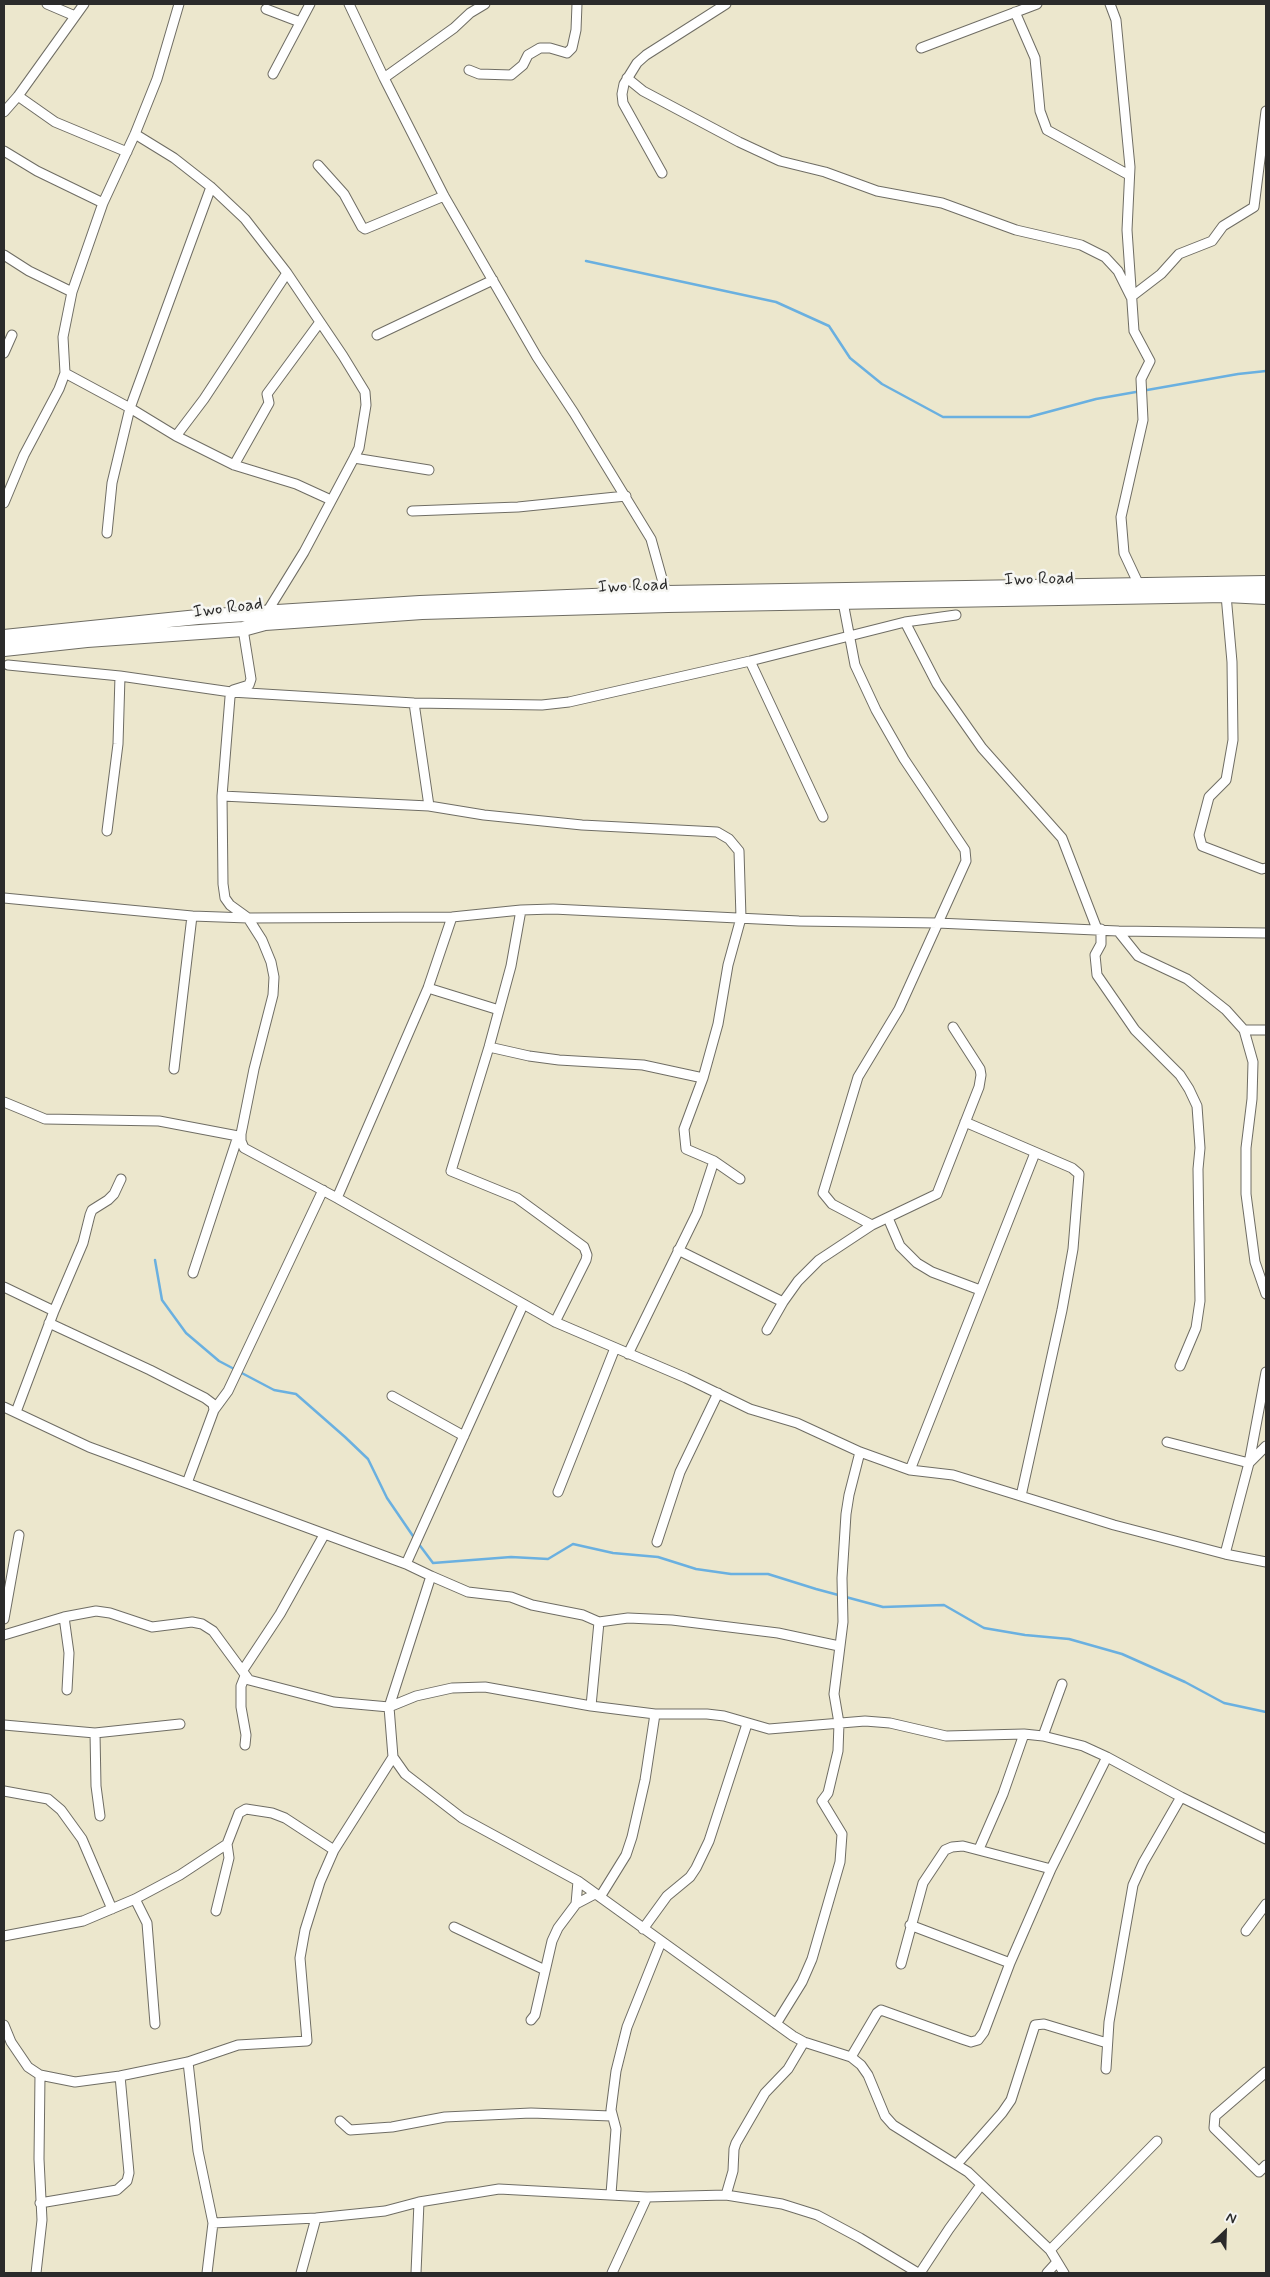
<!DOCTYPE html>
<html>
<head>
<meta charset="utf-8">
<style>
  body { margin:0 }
  #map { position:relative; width:1270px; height:2277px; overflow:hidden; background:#ece7cd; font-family:Mynerve,sans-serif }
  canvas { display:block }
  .frame { position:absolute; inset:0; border:5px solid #2b2b2b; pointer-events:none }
  .north { position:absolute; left:1200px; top:2207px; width:50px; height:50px; -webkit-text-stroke:4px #f6f6f2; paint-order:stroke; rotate:24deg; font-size:14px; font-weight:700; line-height:20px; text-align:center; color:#2b2b2b }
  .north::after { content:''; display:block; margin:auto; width:18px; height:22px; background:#2b2b2b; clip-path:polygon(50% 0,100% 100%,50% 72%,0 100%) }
</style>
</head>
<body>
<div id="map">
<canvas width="1270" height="2277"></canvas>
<div class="frame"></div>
<div class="north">N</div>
</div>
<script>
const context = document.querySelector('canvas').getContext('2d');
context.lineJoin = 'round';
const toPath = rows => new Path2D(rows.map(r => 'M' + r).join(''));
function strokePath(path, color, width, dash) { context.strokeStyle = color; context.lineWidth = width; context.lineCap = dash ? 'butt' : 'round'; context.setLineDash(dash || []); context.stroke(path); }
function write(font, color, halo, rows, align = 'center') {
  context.font = font + ' Mynerve,sans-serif'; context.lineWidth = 5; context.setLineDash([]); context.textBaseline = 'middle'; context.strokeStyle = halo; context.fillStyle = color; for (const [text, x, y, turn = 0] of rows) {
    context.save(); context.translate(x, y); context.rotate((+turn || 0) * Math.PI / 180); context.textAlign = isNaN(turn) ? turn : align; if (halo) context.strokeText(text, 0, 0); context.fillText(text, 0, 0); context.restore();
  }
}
const stream = toPath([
  [586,261,776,302,829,326,850,358,882,384,943,417,1029,417,1096,399,1238,374,1266,371],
  [155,1260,162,1300,186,1333,219,1361,274,1390,296,1394,345,1437,368,1459,387,1498,415,1539],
  [418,1543,433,1563,511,1557,548,1559,573,1544,613,1553,658,1557,696,1569,731,1574,768,1574,816,1589,883,1607,944,1605,984,1628,1025,1635,1069,1639,1122,1654,1185,1682,1224,1703,1266,1712]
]);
const street = toPath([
  [47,4,75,16],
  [349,4,384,78,444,196,537,357,574,413,651,539,666,593],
  [1110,4,1116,20,1130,167,1127,230,1134,331,1150,361,1141,379,1143,420,1121,517,1124,553,1139,585],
  [266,9,300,22],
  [1015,12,1035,58,1040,111,1047,130,1129,175],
  [921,48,1037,4],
  [469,70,479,74,511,75,523,65,528,55,540,48,550,48,567,53,572,48,576,30,577,4],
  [273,74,310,4],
  [384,78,454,28,470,13,485,4],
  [627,78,643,91,739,142,780,161,825,172,877,191,942,203,1016,230,1081,245,1105,257,1118,271,1131,297,1161,274,1179,254,1212,241,1223,226,1254,207,1266,111],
  [18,96,55,122,127,152],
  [4,112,18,96,84,4],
  [135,134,174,158,211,187,245,219,287,273,343,356,365,392,366,405,359,448,354,458,304,552,267,612],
  [4,151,37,171,103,203],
  [318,165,344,194,362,227,365,229,444,196],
  [662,173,623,103,622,94,624,84,637,63,646,55,726,4],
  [4,255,29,271,72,292],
  [377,335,493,280],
  [4,353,12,335],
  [65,373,130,408,176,436,234,465,296,484,331,500],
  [176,436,204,399,287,273],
  [354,458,429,470],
  [234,465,269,403,267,394,320,322],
  [4,503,24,455,59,389,65,373,63,337,72,292,103,203,135,134,157,79,179,4],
  [412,511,518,507,626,496],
  [107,533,112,483,130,408,211,187],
  [1226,595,1232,662,1233,740,1226,780,1209,797,1199,835,1202,846,1262,869,1266,868],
  [843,602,855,665,876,710,904,759,965,850,966,861,899,1009,858,1077,823,1193,832,1204,872,1225],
  [905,622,937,684,982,748,1062,838,1097,929],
  [243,629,251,679,249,685,233,690,230,697,222,796,223,884,225,898,230,905,248,918,262,940,271,962,274,977,273,995,254,1069,241,1134,241,1141,244,1148,337,1198,555,1322,686,1378,750,1409,797,1423,860,1452,910,1470,953,1475,1114,1525,1225,1554,1266,1562],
  [750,661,823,817],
  [8,665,120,676,231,692,414,703,542,705,569,702,750,661,905,622,956,615],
  [414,703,429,806],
  [222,796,429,806,484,815,582,825,717,832,729,839,739,851,741,918,728,965,718,1024,703,1078,684,1129,686,1149,714,1161,740,1179],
  [107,831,118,744,120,676],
  [4,898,192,916,248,918,452,917,521,910,553,909,799,921,937,923,1118,931,1266,933],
  [521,910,511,966,489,1047,451,1171,517,1198,584,1247,587,1255,586,1260,555,1322],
  [1101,929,1101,944,1095,955,1097,975,1135,1030,1180,1075,1189,1089,1197,1106,1200,1148,1198,1169,1200,1301,1196,1328,1180,1366],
  [1118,931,1138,956,1187,979,1226,1010,1244,1030,1253,1062,1252,1099,1246,1148,1246,1194,1255,1262,1266,1294],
  [428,988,499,1010],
  [1244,1030,1266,1030],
  [489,1047,529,1056,559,1060,643,1065,703,1078],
  [174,1069,192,916],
  [4,1102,45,1119,159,1121,238,1136,241,1141],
  [965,1122,1072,1168,1079,1174,1073,1249,1062,1310,1021,1496],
  [337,1198,428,988,452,917],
  [888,1218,900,1246,917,1263,932,1272,980,1290],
  [678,1250,783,1302],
  [193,1273,238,1136],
  [4,1287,54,1311],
  [523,1305,406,1564,431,1576,389,1707,393,1757,405,1774,462,1818,578,1881,793,2036,804,2042,851,2057,861,2065,868,2075,885,2116,893,2125,968,2172,1050,2250,1064,2273],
  [49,1323,150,1370,205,1398,213,1404,214,1410],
  [767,1330,783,1302,798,1281,819,1260,872,1225,937,1194,979,1087,981,1075,980,1069,953,1027],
  [628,1354,697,1213,714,1161],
  [392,1396,464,1436],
  [4,1407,89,1447,406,1564],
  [16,1412,54,1311,83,1243,90,1215,92,1210,108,1200,114,1194,121,1179],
  [1167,1442,1249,1463,1266,1446],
  [910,1470,1035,1153],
  [187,1483,214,1410,228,1391,323,1190],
  [558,1492,615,1348],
  [657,1542,680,1472,718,1393],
  [1225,1554,1249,1463,1266,1372],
  [431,1576,468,1592,511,1597,532,1605,583,1615,599,1622,628,1618,672,1620,778,1633,839,1646],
  [64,1617,69,1653,67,1690],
  [4,1619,19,1535],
  [4,1635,64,1617,96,1611,110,1613,152,1627,192,1622,202,1624,213,1631,249,1680,334,1702,389,1707,416,1696,452,1688,485,1687,591,1706,655,1714,707,1714,724,1716,769,1729,865,1721,890,1723,946,1736,1024,1734,1043,1736,1083,1746,1107,1757,1181,1797,1266,1839],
  [243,1670,280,1614,324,1535],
  [591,1706,599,1622],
  [4,1725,95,1733,180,1724],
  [95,1733,96,1786,100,1816],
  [1043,1736,1062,1684],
  [245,1745,246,1735,241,1707,241,1686,245,1676],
  [4,1791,48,1799,61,1810,82,1839,112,1909],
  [979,1849,1003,1794,1024,1734],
  [600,1897,626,1855,632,1837,645,1780,655,1714],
  [135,1899,147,1923,155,2024],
  [576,1904,578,1881],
  [216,1911,229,1858,227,1844],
  [910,1925,1010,1963],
  [454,1927,545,1970],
  [643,1929,667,1896,690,1877,696,1868,709,1841,747,1724],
  [1246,1931,1266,1904],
  [4,1936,83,1921,135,1899,180,1875,227,1844,239,1813,246,1809,272,1813,285,1818,334,1850],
  [901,1964,923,1883,945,1850,952,1847,963,1846,1051,1869],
  [531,2020,535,2015,552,1941,558,1928,576,1904,595,1894],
  [776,2024,802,1982,812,1959,840,1862,842,1834,822,1801,828,1793,838,1751,839,1723,834,1694,843,1622,842,1578,846,1514,849,1495,860,1452],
  [4,2025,11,2042,28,2067,40,2075,75,2082,120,2076,188,2062,238,2045,307,2041,300,1958,305,1930,320,1882,334,1850,393,1757],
  [851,2057,877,2013,881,2010,962,2039,971,2042,978,2040,984,2032,1010,1963,1051,1869,1107,1757],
  [188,2062,198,2151,213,2223,207,2273],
  [1106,2069,1109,2022,1133,1885,1143,1863,1181,1797],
  [1266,2072,1215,2116,1214,2128,1259,2172,1266,2165],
  [340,2121,350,2130,392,2127,445,2117,531,2113,611,2116],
  [957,2164,1002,2113,1011,2100,1035,2025,1044,2024,1107,2043],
  [611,2194,616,2129,611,2110,616,2071,627,2027,661,1942],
  [726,2195,733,2171,734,2149,736,2143,765,2093,788,2069,804,2042],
  [40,2203,117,2190,127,2181,129,2173,120,2076],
  [213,2223,316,2218,385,2211,419,2202,499,2189,647,2197,726,2195,782,2204,817,2215,860,2238,918,2273],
  [1050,2250,1157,2141],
  [36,2273,42,2220,39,2159,40,2075],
  [301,2273,316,2218],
  [416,2273,419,2202],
  [612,2273,647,2197],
  [920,2273,949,2229,981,2185],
  [1047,2273,1057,2262]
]);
const primary = toPath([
  [4,637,198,617,420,603,666,593,1266,583],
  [4,649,87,640,243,629,265,623,422,612,668,605,1226,595,1266,597]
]);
const streetNames = [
  ["Iwo Road",1039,580,-1],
  ["Iwo Road",633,587,-2],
  ["Iwo Road",228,609,-7]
];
strokePath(stream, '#6ab0e0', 2.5);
strokePath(street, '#6f6d64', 11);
strokePath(primary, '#6f6d64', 16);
strokePath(street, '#fff', 9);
strokePath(primary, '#fff', 14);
write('18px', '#2b2b2b', '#f6f6f2', streetNames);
</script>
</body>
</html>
